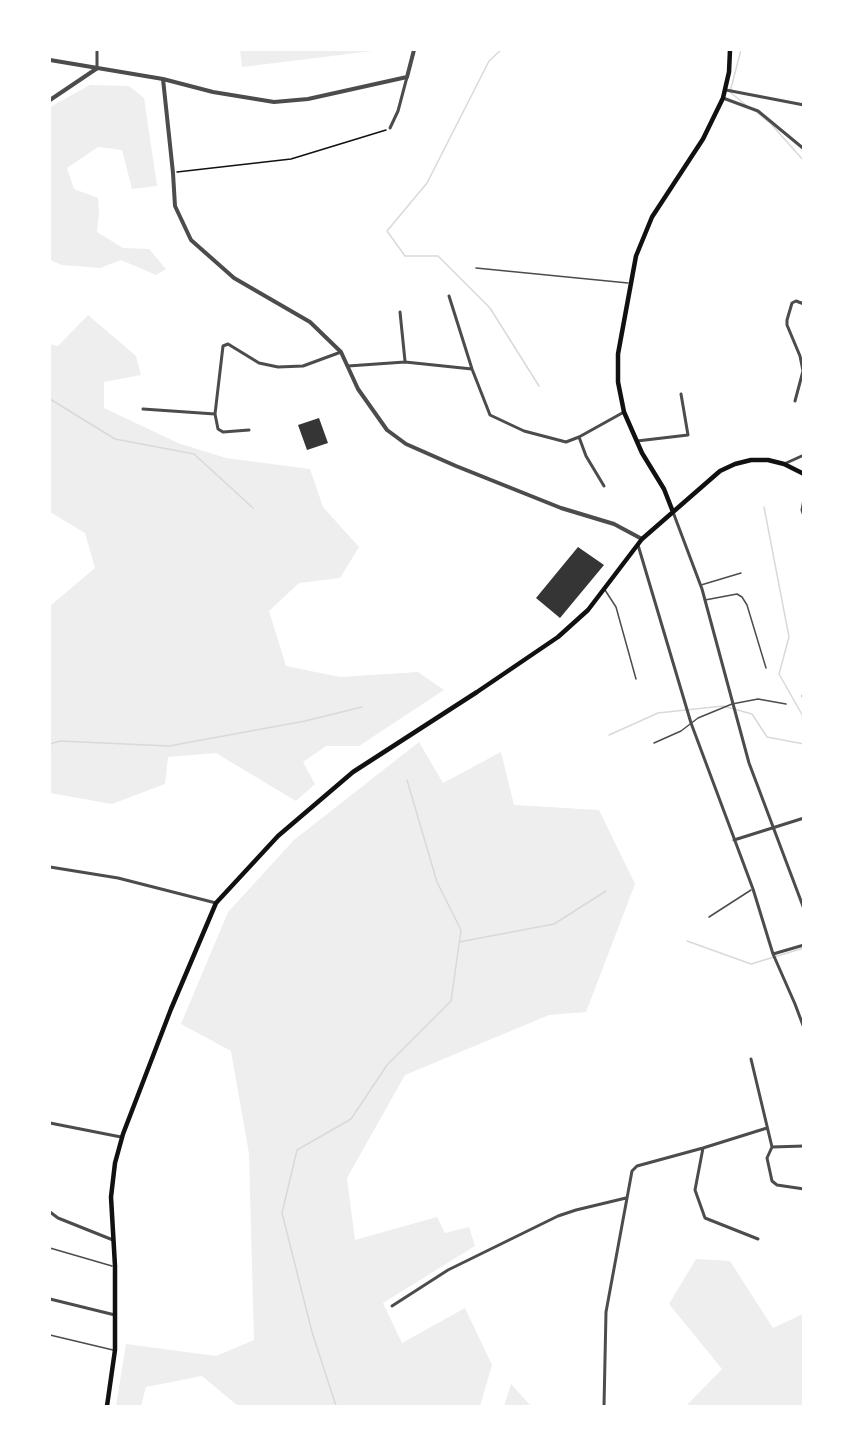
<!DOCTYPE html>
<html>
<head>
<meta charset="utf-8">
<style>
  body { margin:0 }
  #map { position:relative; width:853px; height:1456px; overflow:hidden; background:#fff; font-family:Jost,sans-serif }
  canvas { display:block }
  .frame { position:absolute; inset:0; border:51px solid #fff; pointer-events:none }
</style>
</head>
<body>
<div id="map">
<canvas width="853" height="1456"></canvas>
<div class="frame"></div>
</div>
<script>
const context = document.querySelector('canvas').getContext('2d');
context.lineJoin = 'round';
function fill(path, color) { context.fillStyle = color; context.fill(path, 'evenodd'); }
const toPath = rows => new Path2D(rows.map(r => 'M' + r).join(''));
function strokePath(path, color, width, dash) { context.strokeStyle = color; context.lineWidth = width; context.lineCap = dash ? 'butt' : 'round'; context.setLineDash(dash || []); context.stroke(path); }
const green = toPath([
  [240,50,381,50,242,67],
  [90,85,129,86,144,98,157,186,132,189,122,150,98,147,67,168,74,189,98,198,99,212,97,232,123,248,149,249,166,269,156,275,121,260,100,268,62,265,50,260,50,107],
  [88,315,136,356,141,375,104,382,104,408,178,443,226,458,310,469,323,507,359,547,340,578,299,583,269,611,286,666,340,677,418,672,444,690,359,746,326,746,303,762,315,784,296,801,216,753,168,757,165,784,112,804,50,793,50,606,95,568,85,533,50,512,50,344,58,346],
  [419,742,443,783,501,752,514,805,599,810,635,884,586,1012,549,1015,405,1075,347,1178,355,1240,437,1217,445,1233,469,1227,475,1246,383,1303,402,1343,465,1308,492,1365,480,1406,238,1406,202,1376,146,1387,141,1406,116,1406,126,1344,216,1356,254,1340,249,1154,231,1051,181,1024,228,912,294,840],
  [696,1259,730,1261,773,1328,803,1314,803,1406,686,1406,722,1369,669,1304],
  [511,1384,531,1406,504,1406]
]);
const stream = toPath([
  [501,50,489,61,427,183,387,231,405,256,438,256,490,308,539,386],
  [741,50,730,92,747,106],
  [754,110,771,124,804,161],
  [50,399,115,439,194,454,253,508],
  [764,507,789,637,779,674,804,718],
  [609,735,658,713,723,706,752,714,767,737,804,744],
  [50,744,60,741,169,746,305,721,362,707],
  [687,941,751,964,804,948],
  [459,942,554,924,606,891],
  [336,1406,312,1332,282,1213,297,1150,351,1119,387,1065,451,1001,461,930,437,882,407,780]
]);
const building = toPath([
  [319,418,328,443,307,450,298,425],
  [578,547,604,565,560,618,536,598]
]);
const path = toPath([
  [177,172,291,159,386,130]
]);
const service = toPath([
  [476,268,628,283],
  [701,585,741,573],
  [605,590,616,607,636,679],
  [705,600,737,594,742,597,747,605,766,668],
  [654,743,681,731,698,718,732,704,758,699,786,704],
  [709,917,751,890],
  [50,1248,112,1266],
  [50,1335,113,1350]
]);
const minor = toPath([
  [97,69,97,50],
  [726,90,804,105],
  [723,98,758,111,804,149],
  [390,128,398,111,407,77],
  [449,296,472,369,490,415,524,431,566,442,579,437,624,412],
  [400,312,405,361],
  [348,366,405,362,472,369],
  [795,401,803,371,800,356,787,325,787,320,792,303,796,301,804,304],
  [143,409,215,414],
  [249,430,223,432,218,429,215,414,223,346,228,344,259,363,278,367,303,366,341,352],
  [579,437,586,456,604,486],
  [637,441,688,435,681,394],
  [784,464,804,455],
  [804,499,802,510,804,516],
  [673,512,702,589,749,763,804,909],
  [638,545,691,723,753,889,773,954,795,1004,804,1028],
  [803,696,804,695],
  [734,840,804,818],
  [50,867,118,878,216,903],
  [773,954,804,945],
  [751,1059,772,1147,804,1146],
  [50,1123,121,1137],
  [772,1147,767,1158,772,1181,777,1185,804,1189],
  [703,1148,695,1190,705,1218,758,1239],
  [50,1212,58,1218,113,1240],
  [50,1299,115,1315],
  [392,1306,448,1270,558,1216,576,1210,626,1198],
  [604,1406,606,1312,632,1171,637,1166,703,1148,767,1128]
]);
const tertiary = toPath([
  [50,60,163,79,213,92,274,102,308,99,407,77,414,50],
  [163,79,173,173,175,206,191,240,234,278,310,322,341,352,358,389,387,430,406,444,456,466,561,508,614,524,642,539],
  [50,100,96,69]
]);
const secondary = toPath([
  [673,512,664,489,642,453,624,412,618,382,618,354,636,256,652,217,703,139,723,98,729,72,730,50],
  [107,1406,115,1350,115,1266,111,1197,115,1163,123,1134,171,1009,216,903,278,836,353,772,477,692,558,637,588,610,642,539,720,471,735,464,751,460,768,460,784,464,804,474]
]);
fill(green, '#eee');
strokePath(stream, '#d9d9d9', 1.5);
fill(building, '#353535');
strokePath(path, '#111', 1.5);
strokePath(service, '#4c4c4c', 1.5);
strokePath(minor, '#4c4c4c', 3);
strokePath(tertiary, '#4c4c4c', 4);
strokePath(secondary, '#111', 4.5);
</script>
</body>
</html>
